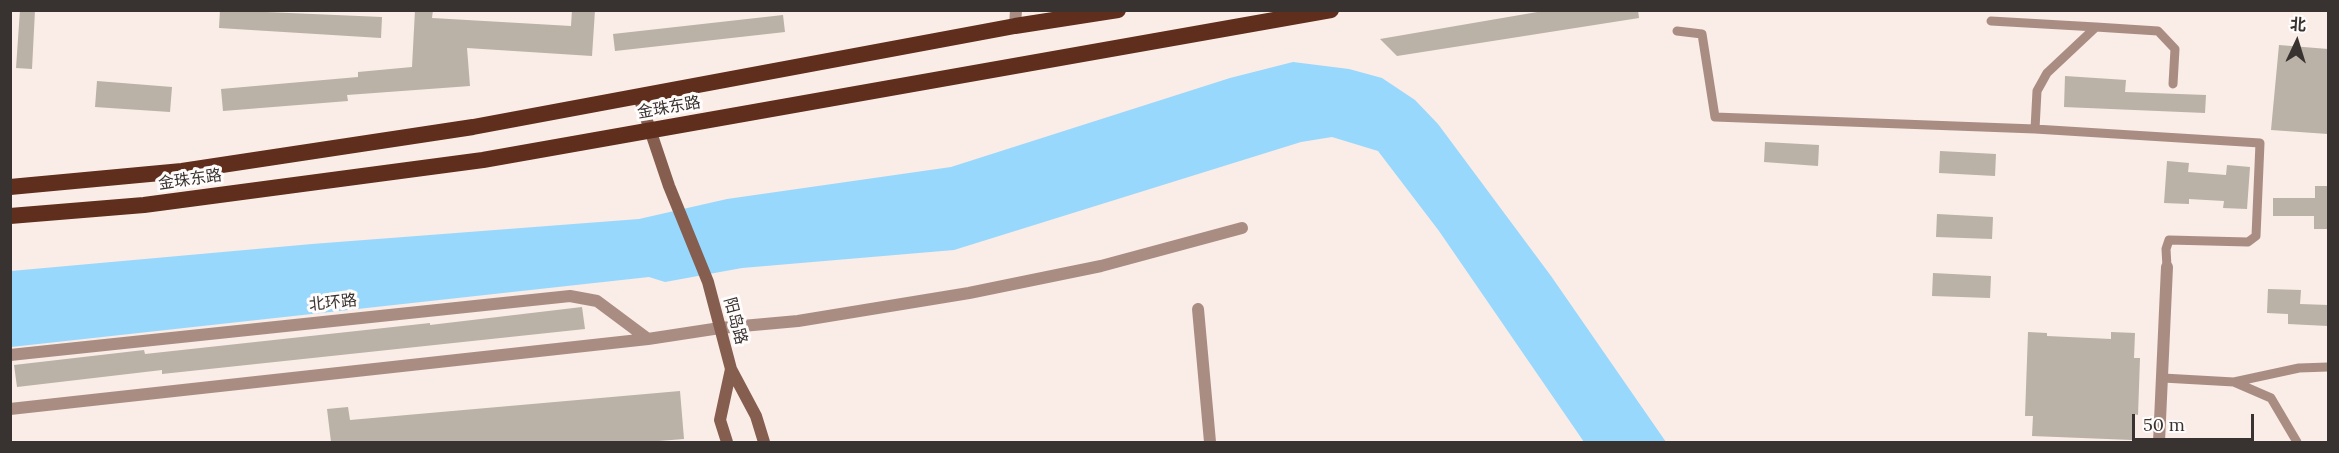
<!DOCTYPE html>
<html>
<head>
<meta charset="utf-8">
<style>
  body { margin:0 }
  #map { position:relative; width:2339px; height:453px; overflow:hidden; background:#faece6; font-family:Lora,"Noto Sans SC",serif }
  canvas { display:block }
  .frame { position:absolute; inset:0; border:12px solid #383331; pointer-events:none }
  .north { position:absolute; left:2267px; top:12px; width:60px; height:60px; -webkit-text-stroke:4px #fffcfb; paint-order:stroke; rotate:4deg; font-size:16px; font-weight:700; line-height:24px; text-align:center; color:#383331 }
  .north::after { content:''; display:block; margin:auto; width:21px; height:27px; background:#383331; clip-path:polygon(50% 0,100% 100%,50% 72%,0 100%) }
  .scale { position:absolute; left:2132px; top:414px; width:122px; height:27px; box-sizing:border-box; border:3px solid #383331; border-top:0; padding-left:8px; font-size:18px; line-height:21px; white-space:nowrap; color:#383331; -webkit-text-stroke:4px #fffcfb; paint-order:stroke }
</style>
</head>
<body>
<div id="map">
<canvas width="2339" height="453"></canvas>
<div class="frame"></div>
<div class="north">北</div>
<div class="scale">50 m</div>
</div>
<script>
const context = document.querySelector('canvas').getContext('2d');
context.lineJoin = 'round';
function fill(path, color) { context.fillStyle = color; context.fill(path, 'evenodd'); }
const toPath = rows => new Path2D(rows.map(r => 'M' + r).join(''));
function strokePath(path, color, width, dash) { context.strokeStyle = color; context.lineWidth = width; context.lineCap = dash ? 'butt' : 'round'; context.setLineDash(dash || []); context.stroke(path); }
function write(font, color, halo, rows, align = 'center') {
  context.font = font + ' Lora,"Noto Sans SC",serif'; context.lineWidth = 6; context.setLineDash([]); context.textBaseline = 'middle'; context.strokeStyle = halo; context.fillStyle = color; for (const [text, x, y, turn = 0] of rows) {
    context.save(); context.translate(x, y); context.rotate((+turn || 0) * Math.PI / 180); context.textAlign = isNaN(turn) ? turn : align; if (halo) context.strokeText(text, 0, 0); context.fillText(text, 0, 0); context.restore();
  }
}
const water = toPath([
  [1293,62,1349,69,1382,78,1415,100,1438,124,1551,276,1666,442,1584,442,1439,231,1378,151,1332,137,1301,142,954,250,742,268,665,282,649,277,11,347,11,271,312,244,639,219,727,199,951,167,1230,78]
]);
const building = toPath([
  [20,10,35,10,32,69,16,68],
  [220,10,382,17,381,38,219,28],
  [415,10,433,10,432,18,571,26,572,10,595,10,592,56,467,48,470,86,347,95,348,101,223,111,221,89,358,77,358,72,412,67],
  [1549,10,1638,10,1639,18,1397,56,1380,39],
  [783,15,785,32,615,51,613,34],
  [2279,45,2328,49,2328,134,2271,130],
  [2065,76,2126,80,2125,92,2206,95,2205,113,2064,107],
  [97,81,172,87,170,112,95,107],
  [1765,142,1819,145,1818,166,1764,162],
  [1940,151,1996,154,1995,176,1939,173],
  [2167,161,2189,163,2188,172,2226,175,2227,165,2250,167,2247,209,2223,208,2224,201,2189,199,2189,204,2164,203],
  [2315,186,2328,186,2328,229,2314,229,2314,216,2273,216,2273,198,2315,198],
  [1937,214,1993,217,1992,239,1936,237],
  [1933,273,1991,276,1990,298,1932,296],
  [2268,289,2301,290,2300,304,2328,305,2328,326,2288,324,2288,314,2267,313],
  [582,307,585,329,162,374,162,370,17,387,14,365,144,350,145,354,430,323,430,325],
  [2028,332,2047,333,2047,336,2111,339,2111,332,2135,333,2134,358,2140,358,2138,415,2134,414,2132,440,2032,436,2033,416,2025,416],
  [680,391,684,439,646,442,331,442,327,409,348,407,350,420]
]);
const service = toPath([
  [1991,21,2096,27],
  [1677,31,1702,34,1715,117,2035,129,2260,143,2256,236,2248,242,2169,240,2166,249,2167,267],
  [2035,129,2037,91,2047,73,2096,27,2158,31,2175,49,2173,84],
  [2163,378,2234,382,2271,398,2297,442],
  [2234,382,2299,368,2328,367]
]);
const minor = toPath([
  [1015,26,1016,10],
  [1198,309,1210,442],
  [10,355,570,296,597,301,648,339],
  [10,409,648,339,720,328,798,321,969,293,1101,266,1242,228],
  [2159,442,2167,267]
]);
const secondary = toPath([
  [639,97,669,186,708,282,731,369,756,416,764,442],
  [727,442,720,420,731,369]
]);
const trunk = toPath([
  [10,187,182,171,473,127,1015,26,1118,10],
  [10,216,144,205,483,160,1331,10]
]);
const streetNames = [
  ["金珠东路",669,108,-10],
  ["金珠东路",190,180,-8],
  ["北环路",333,303,-6],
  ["阳岛路",735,321,75]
];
fill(water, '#98d8fd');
fill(building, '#bab1a7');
strokePath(service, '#a98d83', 9);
strokePath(minor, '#a98d83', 12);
strokePath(secondary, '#855e50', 12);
strokePath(trunk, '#5f2e1c', 16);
write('16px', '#383331', '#fffcfb', streetNames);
</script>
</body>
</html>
